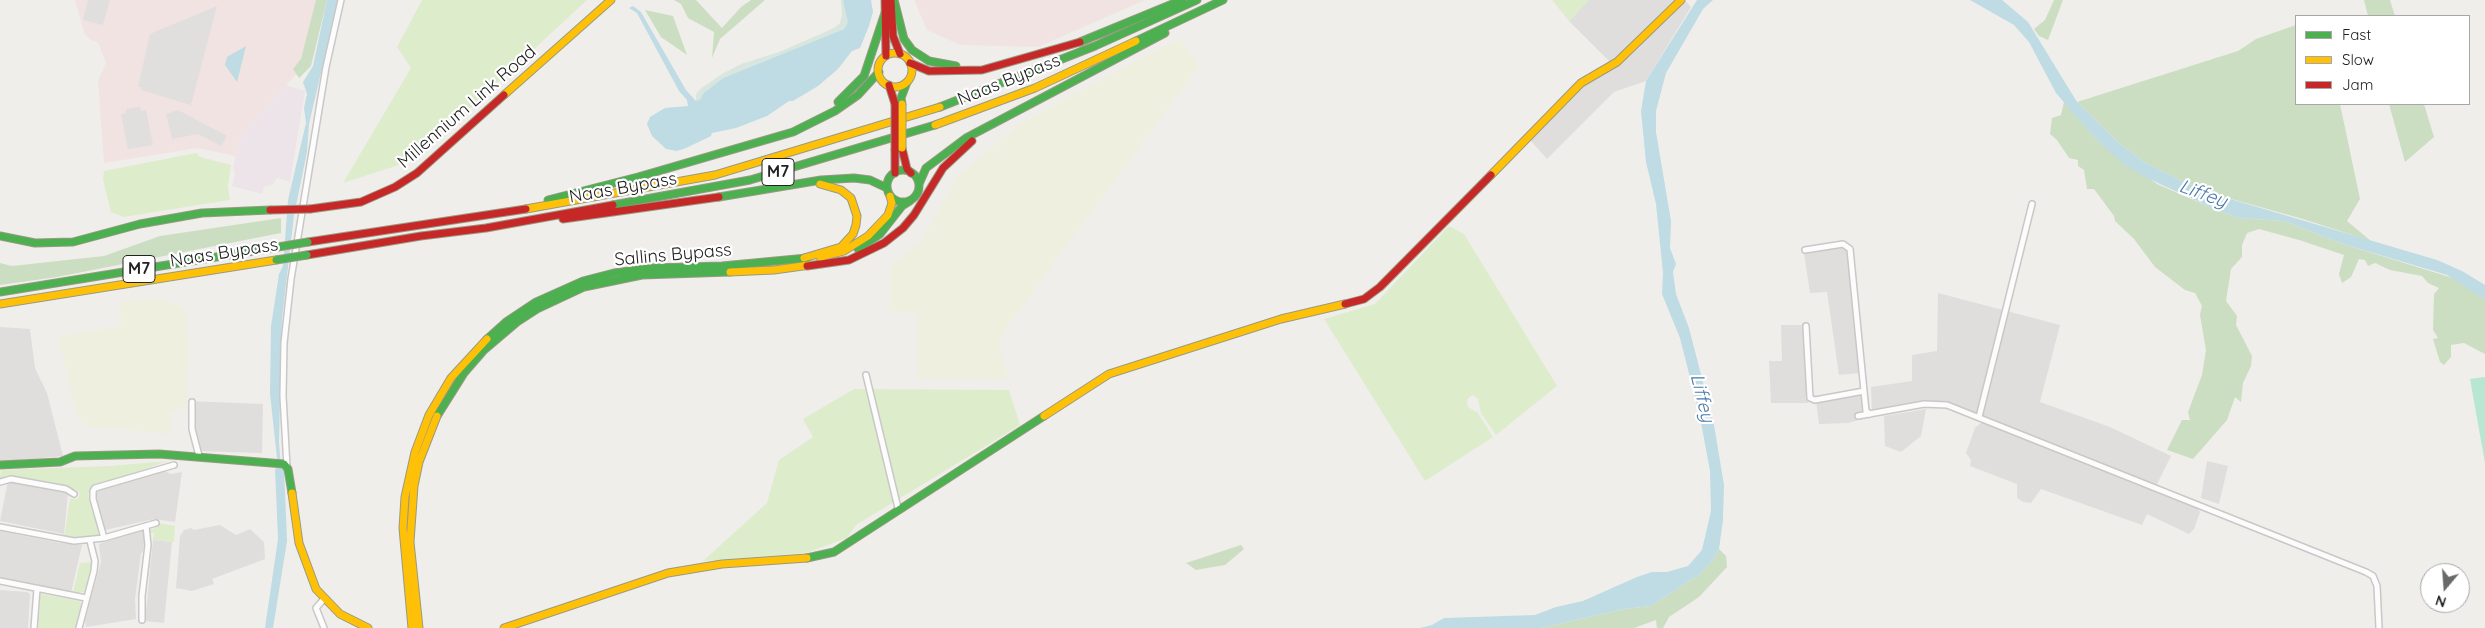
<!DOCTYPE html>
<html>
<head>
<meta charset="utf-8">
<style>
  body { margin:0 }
  #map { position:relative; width:2485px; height:628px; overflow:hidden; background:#f0eeeb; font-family:Quicksand,sans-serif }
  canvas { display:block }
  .legend { position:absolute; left:2295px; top:15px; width:175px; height:90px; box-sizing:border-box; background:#fff; border:1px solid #a7a7a7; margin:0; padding:6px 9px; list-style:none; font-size:15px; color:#222 }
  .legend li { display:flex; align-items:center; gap:10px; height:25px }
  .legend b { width:25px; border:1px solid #a7a7a7 }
  .north { position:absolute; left:2420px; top:563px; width:50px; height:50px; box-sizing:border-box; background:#fff; border:1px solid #a7a7a7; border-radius:50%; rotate:198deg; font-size:14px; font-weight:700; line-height:20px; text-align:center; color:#222 }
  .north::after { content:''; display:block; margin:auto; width:18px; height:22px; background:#6a6968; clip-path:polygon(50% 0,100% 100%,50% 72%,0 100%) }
</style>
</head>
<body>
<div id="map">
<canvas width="2485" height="628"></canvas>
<ul class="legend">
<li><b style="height:6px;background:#4caf50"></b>Fast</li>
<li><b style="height:6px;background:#ffc107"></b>Slow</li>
<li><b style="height:6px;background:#c62828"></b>Jam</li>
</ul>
<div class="north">N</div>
</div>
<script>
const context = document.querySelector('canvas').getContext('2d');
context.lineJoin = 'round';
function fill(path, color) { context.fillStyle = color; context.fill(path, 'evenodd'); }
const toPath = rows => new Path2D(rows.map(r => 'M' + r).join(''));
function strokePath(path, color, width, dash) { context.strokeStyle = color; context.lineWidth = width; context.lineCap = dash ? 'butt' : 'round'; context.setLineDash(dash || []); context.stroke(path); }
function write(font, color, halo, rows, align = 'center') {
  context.font = font + ' Quicksand,sans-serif'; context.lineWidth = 4.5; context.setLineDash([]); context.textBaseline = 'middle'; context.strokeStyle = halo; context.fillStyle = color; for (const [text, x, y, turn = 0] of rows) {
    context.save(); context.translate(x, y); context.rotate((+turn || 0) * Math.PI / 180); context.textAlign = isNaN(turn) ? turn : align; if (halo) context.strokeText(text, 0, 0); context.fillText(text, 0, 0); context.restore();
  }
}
const residential = toPath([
  [1589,0,1685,0,1691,7,1646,81,1614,92,1547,159,1530,140,1578,89,1615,67,1569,21],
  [1843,247,1849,251,1860,373,1839,375,1827,292,1810,293,1804,253],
  [1938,293,2060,325,2040,402,2110,427,2171,456,2156,486,1941,401,1872,412,1871,387,1912,381,1912,355,1937,351],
  [1781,325,1809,325,1808,403,1771,403,1769,361,1782,361],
  [0,327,30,329,35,368,47,393,63,456,0,462],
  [1860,393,1864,395,1866,418,1848,423,1819,424,1816,401],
  [188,401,263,404,262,453,195,451,189,432],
  [1926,409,1921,436,1901,452,1885,446,1884,416],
  [1982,422,2196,506,2200,512,2194,529,2189,534,2147,514,2142,525,2041,489,2031,503,2023,502,2017,498,2017,484,1970,466,1971,460,1966,453,1975,428],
  [2207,461,2228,466,2219,504,2201,498],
  [163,470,171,474,182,472,175,522,154,519,105,530,94,496,96,491],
  [8,481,68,493,64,534,0,521],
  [220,525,236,535,250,529,264,542,265,559,212,579,214,584,192,591,176,588,180,536,184,530,191,528,194,530],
  [143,530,145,532,143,552,141,553,135,599,136,619,86,627,85,620,101,562,99,544],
  [0,531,60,543,82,545,71,593,0,577],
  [153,540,172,542,164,623,145,621],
  [0,590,27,592,30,594,28,628,0,628]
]);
const commercial = toPath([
  [75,0,321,0,307,62,241,135,236,156,197,148,104,163,98,81,106,63,98,42,91,40,85,35],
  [914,0,1145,0,1038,47,960,45,927,30]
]);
const industrial = toPath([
  [286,85,305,91,290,182,277,178,273,184,264,187,262,194,232,186,235,174,233,167,241,135]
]);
const farmland = toPath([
  [1179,38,1199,66,1007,327,999,343,1008,379,918,378,918,313,889,312,890,266,922,241,957,177,1020,124],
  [158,298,185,308,189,341,189,370,186,375,188,403,178,410,170,411,170,431,167,434,86,426,77,418,58,336,122,326,119,302]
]);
const grass = toPath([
  [422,0,587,0,414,160,343,183,411,68,397,47],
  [1552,0,1589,0,1569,21],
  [196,153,200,157,231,165,228,186,230,200,123,217,111,212,103,180,104,171],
  [1449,226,1464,234,1557,386,1496,435,1481,413,1478,399,1473,395,1468,398,1467,402,1468,407,1478,413,1493,437,1425,481,1324,319,1375,304],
  [854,389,1009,390,1020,425,856,525,847,538,806,553,703,561,767,503,779,460,813,437,803,419],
  [167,461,90,489,88,495,99,533,97,536,87,538,64,538,70,499,78,499,80,493,77,490,6,476,0,479,1,470,111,466],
  [159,523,175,526,174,542,153,540,154,533,151,533,150,530,159,526],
  [92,562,85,592,73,592,80,563],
  [41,594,79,601,82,605,76,628,36,628,36,625,39,625,37,612,40,612,40,607,37,606,38,596]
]);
const forest = toPath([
  [316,0,327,0,311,66,299,78,293,69,301,59],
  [674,0,696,0,722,28,741,7,751,0,765,0,720,39,712,58,714,32,688,18,681,4],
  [2054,0,2063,0,2048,40,2039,36,2034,29,2045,20],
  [2364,0,2390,0,2395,16,2368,16],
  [645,10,673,16,687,55,661,37],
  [2296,25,2296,104,2340,104,2360,199,2347,221,2371,241,2303,219,2210,193,2178,179,2144,162,2118,142,2077,102,2238,51,2256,39],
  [2064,102,2099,142,2157,184,2214,209,2239,218,2284,221,2343,244,2456,279,2485,300,2485,354,2464,343,2451,345,2451,357,2444,365,2440,362,2433,339,2438,338,2433,330,2434,294,2439,288,2428,283,2422,276,2390,270,2375,263,2368,266,2365,260,2359,259,2351,277,2342,283,2339,274,2344,255,2299,240,2259,229,2247,233,2242,245,2242,257,2231,269,2226,301,2237,316,2236,325,2252,356,2251,366,2243,383,2241,402,2235,397,2227,420,2193,459,2167,450,2182,420,2190,420,2188,412,2202,375,2206,350,2200,315,2202,306,2195,293,2185,290,2155,267,2134,239,2115,221,2114,216,2094,189,2087,189,2084,170,2078,166,2078,160,2069,158,2057,140,2050,134,2052,118,2061,115],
  [2389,104,2424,104,2434,137,2405,162],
  [281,218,281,233,57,277,0,285,0,263,12,266,104,256,160,236],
  [1241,545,1244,549,1225,565,1196,570,1186,563],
  [1719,549,1726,556,1727,567,1699,597,1669,617,1663,628,1657,628,1656,620,1634,628,1541,628,1624,609,1651,606,1700,574,1713,560]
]);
const wetland = toPath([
  [841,0,843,0,848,14,848,22,844,29,723,78,701,99,696,101,696,94,700,89,722,74,741,64,779,52,834,28,840,23,842,14]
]);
const pitch = toPath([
  [2485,377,2485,463,2470,379]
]);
const parking = toPath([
  [88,0,110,0,103,25,83,20],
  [217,6,191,105,141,90,141,87,138,87,150,34],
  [140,107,141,111,146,110,153,145,128,149,121,114,126,113,126,109],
  [178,110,227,136,221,146,198,134,172,139,166,114]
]);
const water = toPath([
  [327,0,338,0,309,124,307,152,294,215,282,319,279,442,281,468,284,469,287,541,273,628,265,628,278,539,275,469,277,468,277,458,270,394,271,326,279,274,283,266,288,200,306,123,304,108,307,94,303,82,313,66],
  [843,0,871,0,873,12,869,26,860,48,852,51,838,69,818,86,793,101,789,101,767,116,736,128,712,133,711,136,686,148,677,151,666,149,652,136,647,124,650,117,665,108,688,106,687,100,679,91,637,13,629,8,633,6,641,12,686,90,696,101,701,99,703,94,723,78,844,29,848,22],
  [1697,0,1713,0,1703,9,1666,73,1656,111,1656,132,1671,221,1670,248,1676,264,1673,272,1676,294,1689,328,1714,425,1724,485,1723,520,1719,549,1713,560,1700,574,1651,606,1624,609,1541,628,1420,628,1432,625,1444,618,1535,615,1556,607,1583,601,1637,577,1652,572,1667,572,1688,566,1702,550,1711,511,1710,471,1700,417,1680,338,1662,294,1663,273,1656,204,1646,162,1641,111,1646,81],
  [1970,0,2002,0,2028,22,2077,102,2118,142,2144,162,2178,179,2210,193,2437,260,2462,271,2485,285,2485,300,2447,275,2343,244,2284,221,2239,218,2214,209,2145,177,2125,165,2099,142,2073,113,2056,93,2029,42,2014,25],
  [246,46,237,82,225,65,227,57]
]);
const street = toPath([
  [1805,250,1843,244,1850,249,1864,391,1866,411,1870,414],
  [1806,326,1810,398,1815,400,1864,391],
  [866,375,898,508],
  [192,402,192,429,199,456],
  [1858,416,1924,404,1947,405,2366,572,2373,576,2377,586,2379,628],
  [1979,417,2032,204],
  [287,467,283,396,284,343,291,279,326,67,341,0],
  [0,482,11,479,66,489,74,494],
  [0,527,74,541,104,538,156,523],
  [104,538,93,499,93,491,95,488,174,465],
  [0,581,86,598],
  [324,599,316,608,324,628],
  [142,620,142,596,148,545,146,526],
  [34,628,37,589],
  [79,628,94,571,95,561,90,541]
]);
const fast = toPath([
  [894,0,904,39,912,50,929,61,956,66],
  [1136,41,1223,0],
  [1080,42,1182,0],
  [838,102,864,76,886,10],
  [902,104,901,98,907,82],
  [940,107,1095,46,1197,0],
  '887 186a16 16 0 1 1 32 0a16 16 0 1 1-32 0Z',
  [919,184,926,168,966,138,1165,33],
  [719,197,821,180,854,178,870,180,887,188],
  [548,200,638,177,793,132,835,111,858,95,879,72],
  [613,205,750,180,935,125],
  [0,236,35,243,73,242,140,224,202,213,270,210],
  [858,249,880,234,902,206,910,201],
  [0,292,278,247],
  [487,339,506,322,536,302,583,281,614,273,651,268,722,266,807,258],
  [437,416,464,373,484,350,517,322,537,309,584,287,642,275,730,272],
  [0,465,60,462,75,456,159,454,284,464,288,469,292,493],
  [807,558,834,552,1044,416]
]);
const slow = toPath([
  '878 70a17 17 0 1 1 34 0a17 17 0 1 1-34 0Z',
  [504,95,611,0],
  [935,125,1035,88,1136,41],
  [1491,175,1581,83,1617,62,1681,0],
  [526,209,715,175,940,107],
  [820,257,844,251,868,236,888,215,892,203,890,196],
  [804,258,841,247,853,234,856,225,857,216,851,198,841,190,820,184],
  [730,272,774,270,810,265],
  [0,304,276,260],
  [1044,416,1109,374,1281,319,1345,304],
  [292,493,299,543,316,589,340,614,368,628],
  [412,628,403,528,405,497,415,452,429,415,451,378,487,339],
  [419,628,410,542,414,486,419,462,437,416],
  [504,628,668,573,722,564,807,558]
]);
const jam = toPath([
  [885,0,886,56],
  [891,0,893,36,900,54],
  [910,63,929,71,982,70,1080,42],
  [889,85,895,104],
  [902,148,907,169,911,173],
  [895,150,895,173],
  [310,209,361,202,395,187,417,173,504,95],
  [563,219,719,197],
  [308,242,526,209],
  [307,255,421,236,486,228,613,205],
  [807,266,849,260,884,243,903,228,914,215,943,168,972,141],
  [1345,304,1364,299,1380,287,1491,175]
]);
const fastBridge = toPath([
  [278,247,308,242],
  [276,260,307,255]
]);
const slowBridge = toPath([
  [902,104,902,148]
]);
const jamBridge = toPath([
  [895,104,895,150],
  [270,210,310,209]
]);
const shields = [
  [778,172,32],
  [139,269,32]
];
const shieldNames = [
  ["M7",778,172],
  ["M7",139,269]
];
const streetNames = [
  ["Naas Bypass",1009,80,-22],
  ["Millennium Link Road",467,107,-41],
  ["Naas Bypass",623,188,-10],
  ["Naas Bypass",224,253,-9],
  ["Sallins Bypass",673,255,-5]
];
const waterNames = [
  ["Liffey",2203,194,20],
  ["Liffey",1702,398,76]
];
fill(residential, '#dfdedc');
fill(commercial, '#f1e3e1');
fill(industrial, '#ede4e9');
fill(farmland, '#efefdf');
fill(grass, '#ddeccb');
fill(forest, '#cbdec1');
fill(wetland, '#d9e6de');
fill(pitch, '#b7e6d2');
fill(parking, '#e0dfde');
fill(water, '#bfdbe3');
strokePath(street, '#c9c8c7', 8);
strokePath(fast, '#999a82', 9);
strokePath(slow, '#999a82', 9);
strokePath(jam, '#999a82', 9);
strokePath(street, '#fdfcfc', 5);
strokePath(fast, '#4caf50', 7);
strokePath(slow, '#ffc107', 7);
strokePath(jam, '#c62828', 7);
strokePath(fastBridge, '#999a82', 9, []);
strokePath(slowBridge, '#999a82', 9, []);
strokePath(jamBridge, '#999a82', 9, []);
strokePath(fastBridge, '#4caf50', 7);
strokePath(slowBridge, '#ffc107', 7);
strokePath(jamBridge, '#c62828', 7);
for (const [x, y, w] of shields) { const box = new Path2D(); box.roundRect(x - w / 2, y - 13.5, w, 27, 4); context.fillStyle = '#fff'; context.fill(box); strokePath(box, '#222', 1); }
write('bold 16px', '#222', null, shieldNames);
write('18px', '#222', '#fff', streetNames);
write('italic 19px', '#4a7aab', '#fff', waterNames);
</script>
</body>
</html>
